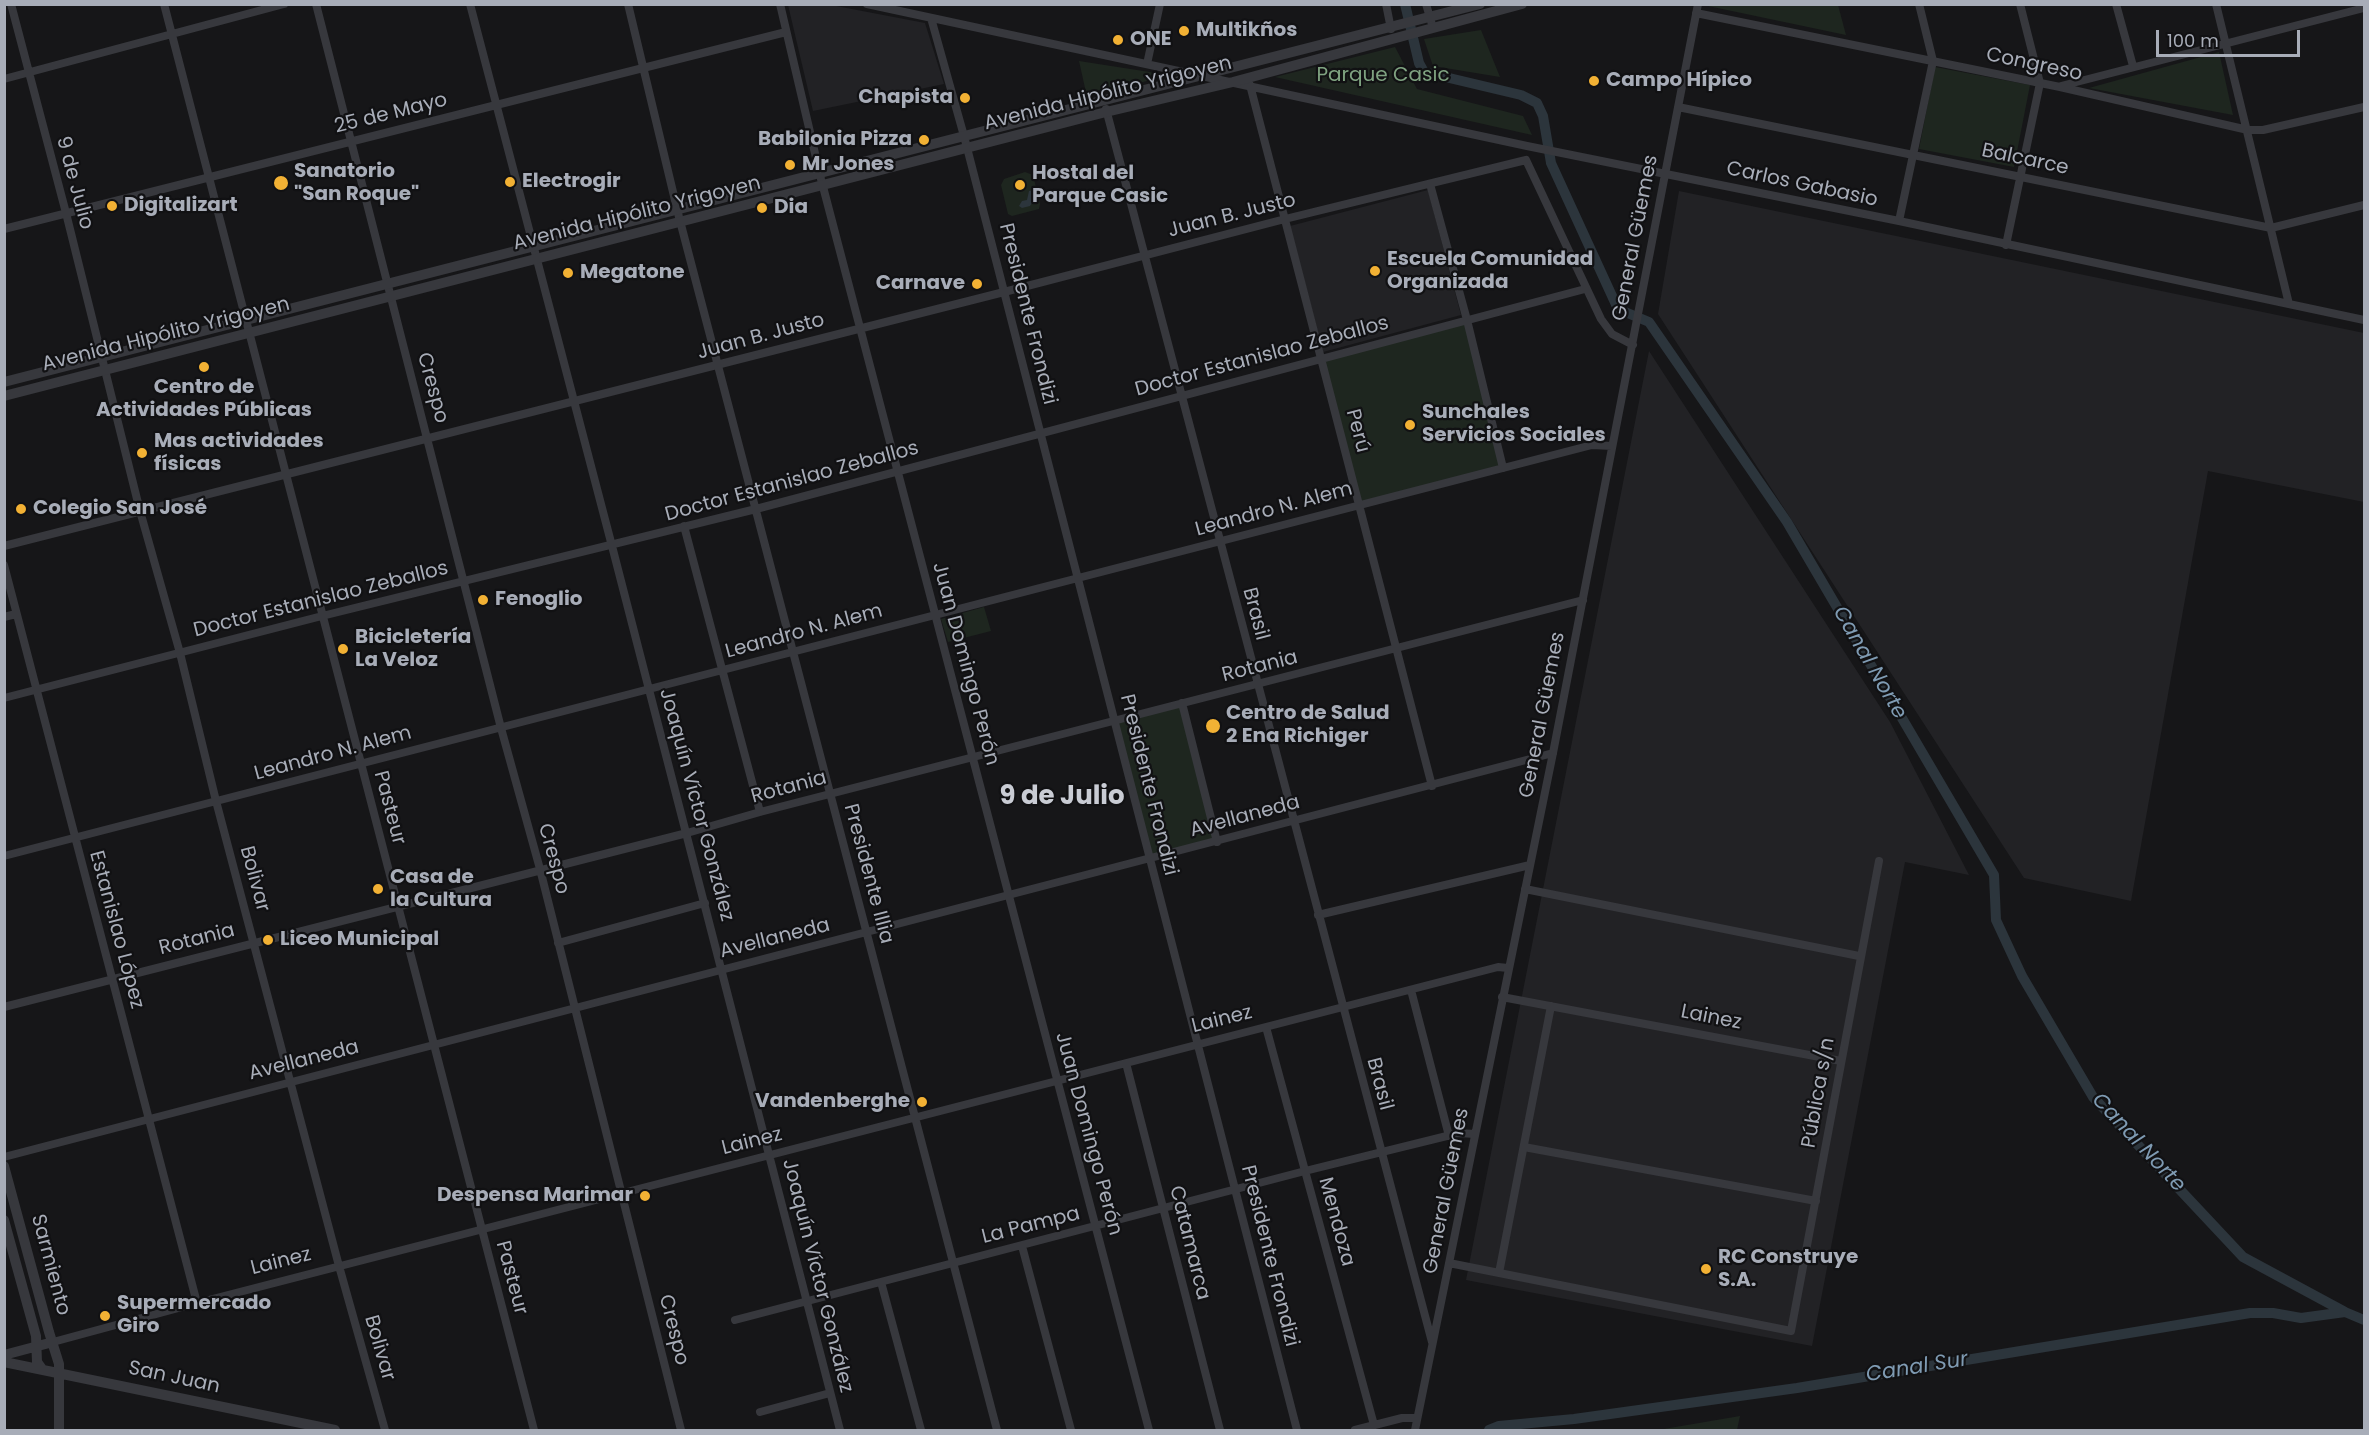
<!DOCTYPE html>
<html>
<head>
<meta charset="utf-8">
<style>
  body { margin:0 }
  #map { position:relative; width:2369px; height:1435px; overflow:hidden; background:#161618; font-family:Poppins,sans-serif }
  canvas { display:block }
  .frame { position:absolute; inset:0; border:6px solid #a8adb8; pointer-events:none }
  .scale { position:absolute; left:2156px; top:30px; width:144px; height:27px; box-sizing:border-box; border:3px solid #a8adb8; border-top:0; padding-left:8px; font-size:18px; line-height:21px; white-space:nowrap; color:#a8adb8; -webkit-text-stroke:4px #111113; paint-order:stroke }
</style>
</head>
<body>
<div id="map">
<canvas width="2369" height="1435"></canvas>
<div class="frame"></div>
<div class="scale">100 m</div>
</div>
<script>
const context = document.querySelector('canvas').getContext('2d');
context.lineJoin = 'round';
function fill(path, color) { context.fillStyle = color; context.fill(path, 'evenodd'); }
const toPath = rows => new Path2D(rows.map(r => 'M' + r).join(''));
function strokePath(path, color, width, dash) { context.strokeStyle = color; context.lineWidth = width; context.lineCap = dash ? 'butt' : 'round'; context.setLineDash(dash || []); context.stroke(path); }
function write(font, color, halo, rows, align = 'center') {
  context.font = font + ' Poppins,sans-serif'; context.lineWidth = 4.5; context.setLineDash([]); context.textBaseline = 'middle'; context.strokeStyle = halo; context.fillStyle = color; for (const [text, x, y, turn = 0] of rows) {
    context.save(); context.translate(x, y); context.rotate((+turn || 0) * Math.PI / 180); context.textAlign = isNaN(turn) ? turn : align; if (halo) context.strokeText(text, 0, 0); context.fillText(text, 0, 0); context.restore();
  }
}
const built = toPath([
  [788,5,831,5,925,23,944,84,813,111],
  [1428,190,1461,315,1323,352,1290,226],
  [1679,191,2364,333,2364,502,2208,471,2131,901,2024,878,1658,314],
  [1649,351,1890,722,1969,875,1905,862,1812,1346,1466,1280]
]);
const green = toPath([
  [1708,5,1838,5,1846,35,1708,6],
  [1481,30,1500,77,1433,66,1424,39],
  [1395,47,1417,89,1523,116,1532,135,1275,77],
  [2219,52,2233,115,2089,88],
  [1079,61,1169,75,1087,97],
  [1935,67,2030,85,2014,167,1919,149],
  [1025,172,1033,175,1040,204,1039,209,1012,216,1008,214,1001,185,1004,179],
  [1467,320,1503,468,1359,505,1321,359],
  [984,607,991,631,948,642,941,619],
  [1182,703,1217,842,1150,859,1115,721],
  [1740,1416,1737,1430,1658,1430]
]);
const water = toPath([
  [1033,190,1036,192,1036,197,1030,206,1022,208,1019,206,1022,201,1027,200,1029,191]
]);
const canal = toPath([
  [1405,4,1419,63,1424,72,1521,95,1537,103,1543,116,1551,163,1618,309,1649,322,1787,522,1994,875,1996,920,2022,976,2093,1097,2243,1257,2345,1312,2364,1320],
  [1489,1430,1499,1426,1574,1419,1797,1388,2250,1313,2273,1313,2301,1318,2345,1312]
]);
const minor = toPath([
  [11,4,66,213,140,511,180,653,216,801,339,1266,385,1430],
  [164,4,534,1430],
  [316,4,501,728,540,869,681,1430],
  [470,4,612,546,840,1430],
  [628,4,679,217,997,1430],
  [780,4,821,179,1149,1430],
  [867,4,1527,146,1899,221,2364,320],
  [1386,4,1391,29],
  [1426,4,1433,28],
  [2116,4,2133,66],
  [2216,4,2289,304],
  [1696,13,2060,87,2248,130,2263,130,2364,107],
  [931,18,964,136,1297,1430],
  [1147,64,1160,4],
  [4,79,284,4],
  [1250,85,1432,786],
  [2061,86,2364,8],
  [1678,107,2271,228,2364,205],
  [1106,109,1432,1342],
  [1526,160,1601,319,1612,334,1633,345],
  [1430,184,1467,320,1503,468],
  [1899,221,1933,61,1919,4],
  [4,229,786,32],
  [2006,245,2040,83,2020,4],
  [684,526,760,812],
  [4,546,1004,292,1285,219,1526,160],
  [4,565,197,1303],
  [4,617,16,614],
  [4,698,322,616,756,509,1585,289],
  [1182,703,1217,842],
  [4,856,1592,445,1612,446],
  [1525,889,1859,956],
  [1318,915,1530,865],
  [558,943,705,903],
  [1411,990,1449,1136],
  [1502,997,1841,1061],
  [4,1007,687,833,760,812,1583,600],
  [1266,1027,1374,1425],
  [1126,1063,1220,1430],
  [1524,1147,1816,1201],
  [4,1157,1553,753],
  [1022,1246,1071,1430],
  [1449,1263,1791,1331,1879,861],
  [1499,1273,1551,1006],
  [881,1282,921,1430],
  [735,1320,1305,1171,1459,1133,1475,1134],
  [53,1342,197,1303,1498,967,1508,968],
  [760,1412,830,1393],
  [1355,1430,1402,1418,1417,1418],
  [1415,1430,1553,753,1698,4]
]);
const tertiary = toPath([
  [4,382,1480,4],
  [4,396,1106,112,1233,82,1522,4],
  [4,1166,49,1332,59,1364,59,1430],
  [4,1220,36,1336,37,1362,42,1369],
  [4,1355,53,1342],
  [4,1362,335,1430]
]);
const markers = [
  [1184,31,6,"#f2b134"],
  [1118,40,6,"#f2b134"],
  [1594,81,6,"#f2b134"],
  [965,98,6,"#f2b134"],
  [924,140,6,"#f2b134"],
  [790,165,6,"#f2b134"],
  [510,182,6,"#f2b134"],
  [281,183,8,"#f2b134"],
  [1020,185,6,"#f2b134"],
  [112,206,6,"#f2b134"],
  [762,208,6,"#f2b134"],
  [1375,271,6,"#f2b134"],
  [568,273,6,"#f2b134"],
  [977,284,6,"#f2b134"],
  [204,367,6,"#f2b134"],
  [1410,425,6,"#f2b134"],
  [142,453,6,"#f2b134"],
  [21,509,6,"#f2b134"],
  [483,600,6,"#f2b134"],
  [343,649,6,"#f2b134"],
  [1213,726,8,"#f2b134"],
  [378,889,6,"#f2b134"],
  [268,940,6,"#f2b134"],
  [922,1102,6,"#f2b134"],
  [645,1196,6,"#f2b134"],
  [1706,1269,6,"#f2b134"],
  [105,1316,6,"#f2b134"]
];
const poiNames = [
  ["Multikños",1196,31],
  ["ONE",1130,40],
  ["Campo Hípico",1606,81],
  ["Chapista",953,98,"right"],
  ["Babilonia Pizza",912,140,"right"],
  ["Mr Jones",802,165],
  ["Sanatorio",294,172],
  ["\"San Roque\"",294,195],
  ["Hostal del",1032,174],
  ["Parque Casic",1032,197],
  ["Electrogir",522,182],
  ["Digitalizart",124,206],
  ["Dia",774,208],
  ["Escuela Comunidad",1387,260],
  ["Organizada",1387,283],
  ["Megatone",580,273],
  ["Carnave",965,284,"right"],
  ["Centro de",204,388,"center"],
  ["Actividades Públicas",204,411,"center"],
  ["Sunchales",1422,413],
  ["Servicios Sociales",1422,436],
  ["Mas actividades",154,442],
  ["físicas",154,465],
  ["Colegio San José",33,509],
  ["Fenoglio",495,600],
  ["Bicicletería",355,638],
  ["La Veloz",355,661],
  ["Centro de Salud",1226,714],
  ["2 Ena Richiger",1226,737],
  ["Casa de",390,878],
  ["la Cultura",390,901],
  ["Liceo Municipal",280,940],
  ["Vandenberghe",910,1102,"right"],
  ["Despensa Marimar",633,1196,"right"],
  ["RC Construye",1718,1258],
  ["S.A.",1718,1281],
  ["Supermercado",117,1304],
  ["Giro",117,1327]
];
const streetNames = [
  ["Congreso",2034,65,12],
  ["Avenida Hipólito Yrigoyen",1108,94,-14],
  ["25 de Mayo",391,114,-14],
  ["Balcarce",2025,160,12],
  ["9 de Julio",74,183,75],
  ["Carlos Gabasio",1802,185,12],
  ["Avenida Hipólito Yrigoyen",637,214,-14],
  ["Juan B. Justo",1232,216,-14],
  ["General Güemes",1636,238,-79],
  ["Presidente Frondizi",1027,314,76],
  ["Avenida Hipólito Yrigoyen",166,335,-14],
  ["Juan B. Justo",761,337,-15],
  ["Doctor Estanislao Zeballos",1262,357,-15],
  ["Crespo",432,388,75],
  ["Perú",1357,431,75],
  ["Doctor Estanislao Zeballos",792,482,-15],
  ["Leandro N. Alem",1274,510,-15],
  ["Doctor Estanislao Zeballos",321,600,-14],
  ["Brasil",1255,614,75],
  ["Leandro N. Alem",804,632,-15],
  ["Juan Domingo Perón",965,664,75],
  ["Rotania",1260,667,-14],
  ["General Güemes",1543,715,-79],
  ["Leandro N. Alem",333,754,-15],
  ["Presidente Frondizi",1148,785,76],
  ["Rotania",789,788,-15],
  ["Joaquín Víctor González",696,805,75],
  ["Pasteur",389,808,75],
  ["Avellaneda",1245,817,-15],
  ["Crespo",553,859,75],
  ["Presidente Illia",868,874,75],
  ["Bolivar",254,879,75],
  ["Estanislao López",116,930,75],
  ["Avellaneda",775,939,-14],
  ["Rotania",197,940,-14],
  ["Lainez",1711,1018,11],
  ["Lainez",1222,1020,-14],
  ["Avellaneda",304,1061,-14],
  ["Brasil",1379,1084,75],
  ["Pública s/n",1819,1093,-80],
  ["Juan Domingo Perón",1088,1134,75],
  ["Lainez",752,1142,-14],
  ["General Güemes",1447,1191,-79],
  ["Mendoza",1336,1222,75],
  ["La Pampa",1031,1226,-14],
  ["Catamarca",1189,1243,76],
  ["Presidente Frondizi",1269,1256,76],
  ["Lainez",281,1262,-14],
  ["Sarmiento",50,1265,75],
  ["Joaquín Víctor González",817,1276,76],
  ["Pasteur",511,1278,75],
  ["Crespo",673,1330,76],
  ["Bolivar",379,1348,74],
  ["San Juan",174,1378,12]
];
const parkNames = [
  ["Parque Casic",1383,76]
];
const waterNames = [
  ["Canal Norte",1869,663,60],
  ["Canal Norte",2138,1143,47],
  ["Canal Sur",1917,1368,-9]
];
const districtNames = [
  ["9 de Julio",1062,797]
];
fill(built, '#222225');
fill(green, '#1e261f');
fill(water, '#2c353c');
strokePath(canal, '#2c353c', 10);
strokePath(minor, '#37383d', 8);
strokePath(tertiary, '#37383d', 10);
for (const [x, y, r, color] of markers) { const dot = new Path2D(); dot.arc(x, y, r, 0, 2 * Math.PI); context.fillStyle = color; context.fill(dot); strokePath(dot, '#111113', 2); }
write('bold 20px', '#a8adb8', '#111113', poiNames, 'left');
write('20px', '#a8adb8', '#111113', streetNames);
write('20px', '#7fa381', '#111113', parkNames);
write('italic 21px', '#7f9bb3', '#111113', waterNames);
write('bold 26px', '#c9ccd4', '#111113', districtNames);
</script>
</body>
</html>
